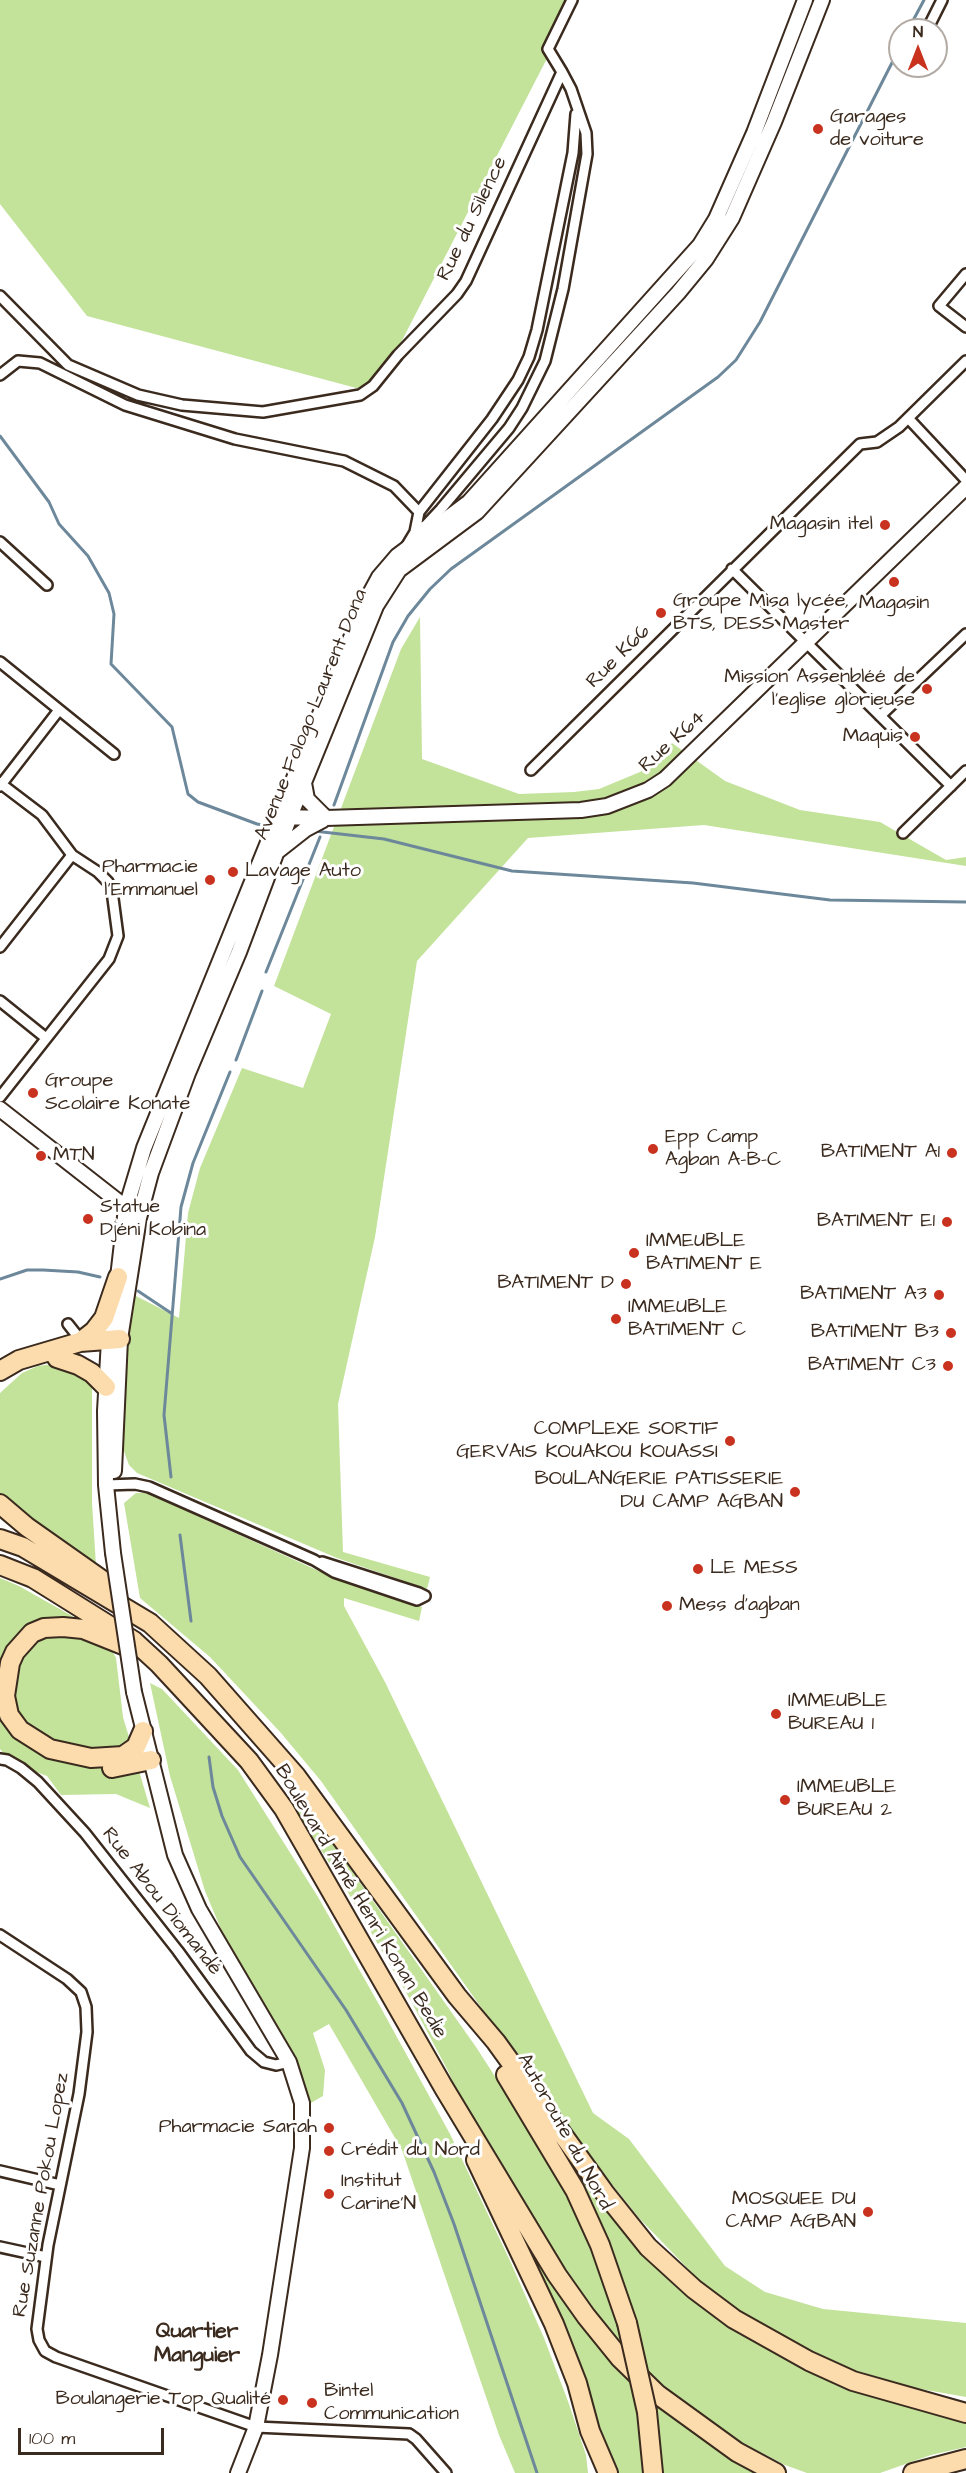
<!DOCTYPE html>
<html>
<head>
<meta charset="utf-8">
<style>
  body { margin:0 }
  #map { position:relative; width:966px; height:2473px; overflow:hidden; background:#fff; font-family:"Architects Daughter",sans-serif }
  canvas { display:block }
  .north { position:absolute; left:888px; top:18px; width:60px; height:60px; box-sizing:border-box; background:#fff; border:2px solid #b1aaa5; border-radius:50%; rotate:0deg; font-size:16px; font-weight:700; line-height:24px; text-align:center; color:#3b2a1e }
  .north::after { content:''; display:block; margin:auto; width:21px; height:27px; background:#c8321e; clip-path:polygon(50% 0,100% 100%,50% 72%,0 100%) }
  .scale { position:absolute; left:18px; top:2428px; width:146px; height:27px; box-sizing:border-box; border:3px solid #3b2a1e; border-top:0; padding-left:8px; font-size:18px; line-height:21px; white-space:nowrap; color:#3b2a1e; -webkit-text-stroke:4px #fff; paint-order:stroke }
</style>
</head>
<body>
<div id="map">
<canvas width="966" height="2473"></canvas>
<div class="north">N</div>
<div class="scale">100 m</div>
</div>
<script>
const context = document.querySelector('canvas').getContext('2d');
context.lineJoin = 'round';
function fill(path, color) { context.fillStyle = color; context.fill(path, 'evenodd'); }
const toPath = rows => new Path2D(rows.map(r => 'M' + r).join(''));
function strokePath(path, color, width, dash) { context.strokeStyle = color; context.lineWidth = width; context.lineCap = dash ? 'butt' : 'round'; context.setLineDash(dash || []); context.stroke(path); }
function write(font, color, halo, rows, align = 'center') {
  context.font = font + ' "Architects Daughter",sans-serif'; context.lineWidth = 6; context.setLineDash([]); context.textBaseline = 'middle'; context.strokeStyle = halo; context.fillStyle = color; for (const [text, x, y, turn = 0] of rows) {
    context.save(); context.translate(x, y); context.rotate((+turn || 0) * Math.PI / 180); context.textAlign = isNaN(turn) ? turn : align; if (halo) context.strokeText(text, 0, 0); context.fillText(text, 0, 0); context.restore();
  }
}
const green = toPath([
  [0,0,577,0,375,393,87,316,0,204],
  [420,617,422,759,519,794,574,792,599,789,640,772,655,762,672,743,725,781,800,810,880,822,946,860,966,857,966,866,704,825,528,838,417,961,375,1237,338,1404,343,1552,430,1577,427,1589,337,1558,137,1473,129,1465,122,1446,127,1350,134,1295,179,1318,188,1213,200,1168,242,1068,303,1088,331,1014,274,986,401,649],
  [53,1364,71,1369,92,1382,92,1503,96,1565,12,1507,0,1494,0,1393,22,1373,38,1366],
  [136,1493,147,1493,332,1577,422,1607,419,1621,344,1598,344,1606,385,1682,593,2113,629,2139,725,2266,765,2292,823,2309,966,2323,966,2397,915,2388,854,2370,772,2332,735,2308,696,2277,639,2218,562,2122,321,1781,281,1733,210,1657,140,1598,124,1503],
  [0,1578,19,1586,72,1616,110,1647,116,1658,123,1717,150,1808,116,1794,61,1795,47,1776,12,1763,0,1749],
  [150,1683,162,1689,238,1770,318,1897,381,2008,450,2134,511,2263,544,2338,569,2404,586,2455,588,2473,515,2473,499,2435,402,2150,329,2024,313,2033,325,2070,323,2096,309,2104,296,2057,226,1941,205,1891,170,1776],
  [299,1796,476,2047,538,2143,567,2196,592,2249,619,2325,640,2412,645,2473,612,2473,591,2395,448,2071,411,2001,343,1884,290,1802],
  [552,2135,729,2323,966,2417,966,2447,931,2455,880,2473,807,2473,785,2465,735,2439,694,2411,649,2375,636,2321,608,2244],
  [654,2401,686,2428,729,2457,760,2473,662,2473]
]);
const stream = toPath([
  [908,30,924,0],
  [0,436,49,502,59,524,88,556,109,593,114,614,111,664,172,727,188,794,198,802,257,824,271,826],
  [334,805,393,642,408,616,430,589,451,569,718,377,736,360,760,322,900,47],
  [314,831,384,839,512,871,693,883,830,900,966,902],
  [266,972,320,837],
  [236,1060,262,991],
  [0,1279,27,1270,43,1270,78,1272,100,1277],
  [138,1291,171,1313],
  [171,1477,164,1415,181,1207,193,1163,230,1072],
  [180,1535,191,1621],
  [209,1757,213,1787,222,1816,240,1857,346,2010,402,2103,434,2172,454,2224,537,2473]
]);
const street = toPath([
  [927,30,942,0],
  [966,274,939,306,966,327],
  [0,296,68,365,138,395,182,405,263,412,360,395,373,386,398,355,457,294,466,281,562,72,548,49,572,0],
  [0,375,18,361,40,363,125,405,235,439,344,461,394,486,419,512],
  [908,418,966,480],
  [415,532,419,512,492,419,518,380,529,357,537,330,573,153,576,114],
  [0,542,47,585],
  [406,547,415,532,426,525,441,509,509,428,522,408,545,361,563,289,587,154,586,133,571,89,562,72],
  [732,569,951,786],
  [0,662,114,754],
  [880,716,966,634],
  [531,770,860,444,877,442,899,427,966,361],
  [0,783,42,815,72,855,98,872,108,882,112,891,118,936,109,959,0,1097],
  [0,786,59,710],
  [903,833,966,771],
  [0,947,72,855],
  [0,1001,46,1038],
  [68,1324,83,1343],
  [106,1485,135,1484,149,1487,314,1560,334,1572,417,1600,425,1596],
  [322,1562,419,1593,425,1596],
  [0,1759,7,1760,21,1768,38,1782,85,1833,178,1951,251,2051,264,2062,276,2065,289,2062],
  [0,1935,67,1979,81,1992,86,2007,87,2032,79,2094,48,2245,37,2329,39,2340,45,2351,56,2357,256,2427,409,2434,416,2439,446,2473],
  [0,2171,60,2185],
  [0,2247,46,2257]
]);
const secondary = toPath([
  [304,783,307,799,326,818],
  [283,817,326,818,581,810,607,806,648,790,665,779,966,487],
  [278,851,306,829,323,820],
  [0,1109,133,1213],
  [117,1286,126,1208,144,1148,366,601,379,577,397,556,469,502,700,245,716,219,754,133,805,0],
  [114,1471,120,1339,139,1218,151,1173,188,1073,239,952,289,819,376,606,399,570,477,512,678,293,706,259,732,218,774,122,822,0],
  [113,1553,106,1485,105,1411,109,1340,114,1305],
  [134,1692,175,1855,199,1909,289,2062,302,2103,302,2148,270,2355,256,2427,238,2473]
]);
const highway = toPath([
  [80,1342,94,1331,104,1318,118,1277],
  [57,1358,78,1365,92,1373,106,1387],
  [0,1371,19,1360,80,1342,120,1339],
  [0,1504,27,1527,105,1582],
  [0,1539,23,1547,150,1623,208,1676,296,1776,457,1996,496,2042,604,2192,648,2247,694,2289,734,2319,809,2361,853,2381,966,2413],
  [0,1565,33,1578,134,1641,159,1664,249,1761,284,1809,444,2088,557,2275,586,2316,620,2358,657,2394,737,2452,776,2473],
  [123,1645,83,1629,63,1627,44,1628,32,1633,15,1652,10,1663,5,1696,9,1715,20,1730,50,1749,91,1758,123,1756,136,1747,143,1731],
  [112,1768,151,1760],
  [506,2075,575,2190,600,2245,627,2323],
  [476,2160,554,2324,577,2383,590,2431,608,2473],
  [647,2412,653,2473],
  [913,2473,966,2459]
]);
const secondaryBridge = toPath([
  [113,1553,134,1692]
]);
const highwayBridge = toPath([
  [627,2323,647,2412]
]);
const markers = [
  [818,129,6,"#c8321e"],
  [885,525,6,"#c8321e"],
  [894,582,6,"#c8321e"],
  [661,613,6,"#c8321e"],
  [927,689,6,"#c8321e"],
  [915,737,6,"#c8321e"],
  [233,872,6,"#c8321e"],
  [210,880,6,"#c8321e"],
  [33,1093,6,"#c8321e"],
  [653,1149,6,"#c8321e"],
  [952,1153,6,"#c8321e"],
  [41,1156,6,"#c8321e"],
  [88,1219,6,"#c8321e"],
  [947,1222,6,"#c8321e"],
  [634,1253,6,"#c8321e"],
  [626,1284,6,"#c8321e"],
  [939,1295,6,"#c8321e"],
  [616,1319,6,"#c8321e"],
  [951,1333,6,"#c8321e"],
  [948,1366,6,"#c8321e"],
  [730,1441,6,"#c8321e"],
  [795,1492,6,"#c8321e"],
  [698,1569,6,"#c8321e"],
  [667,1606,6,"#c8321e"],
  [776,1714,6,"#c8321e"],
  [785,1800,6,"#c8321e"],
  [329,2128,6,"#c8321e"],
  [329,2151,6,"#c8321e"],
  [329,2194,6,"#c8321e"],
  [868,2212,6,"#c8321e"],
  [283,2400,6,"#c8321e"],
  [312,2403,6,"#c8321e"]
];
const poiNames = [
  ["Garages",830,118],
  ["de voiture",830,141],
  ["Magasin itel",873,525,"right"],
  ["Groupe Misa lycée,",673,602],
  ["BTS, DESS Master",673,625],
  ["Magasin",894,604,"center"],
  ["Mission Assenbléé de",915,678,"right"],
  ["l'eglise glorieuse",915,701,"right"],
  ["Maquis",903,737,"right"],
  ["Pharmacie",198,868,"right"],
  ["l'Emmanuel",198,891,"right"],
  ["Lavage Auto",245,872],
  ["Groupe",45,1082],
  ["Scolaire Konate",45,1105],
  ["Epp Camp",665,1138],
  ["Agban A-B-C",665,1161],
  ["BATIMENT A1",940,1153,"right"],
  ["MTN",53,1156],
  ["Statue",100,1208],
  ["Djéni Kobina",100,1231],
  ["BATIMENT E1",935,1222,"right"],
  ["IMMEUBLE",646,1242],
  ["BATIMENT E",646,1265],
  ["BATIMENT D",614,1284,"right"],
  ["BATIMENT A3",927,1295,"right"],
  ["IMMEUBLE",628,1308],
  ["BATIMENT C",628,1331],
  ["BATIMENT B3",939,1333,"right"],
  ["BATIMENT C3",936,1366,"right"],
  ["COMPLEXE SORTIF",718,1430,"right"],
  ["GERVAIS KOUAKOU KOUASSI",718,1453,"right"],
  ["BOULANGERIE PATISSERIE",783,1480,"right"],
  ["DU CAMP AGBAN",783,1503,"right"],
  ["LE MESS",710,1569],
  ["Mess d'agban",679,1606],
  ["IMMEUBLE",788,1702],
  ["BUREAU 1",788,1725],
  ["IMMEUBLE",797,1788],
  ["BUREAU 2",797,1811],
  ["Pharmacie Sarah",317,2128,"right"],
  ["Crédit du Nord",341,2151],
  ["Institut",341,2182],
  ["Carine'N",341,2205],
  ["MOSQUEE DU",856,2200,"right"],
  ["CAMP AGBAN",856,2223,"right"],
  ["Bintel",324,2392],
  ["Communication",324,2415],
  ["Boulangerie Top Qualité",271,2400,"right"]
];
const streetNames = [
  ["Rue du Silence",473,219,-64],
  ["Rue K66",619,657,-45],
  ["Avenue Fologo Laurent Dona",312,715,-68],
  ["Rue K64",673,742,-42],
  ["Rue Abou Diomandé",161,1902,52],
  ["Boulevard Aimé Henri Konan Bedie",360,1902,59],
  ["Autoroute du Nord",564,2132,61],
  ["Rue Suzanne Pokou Lopez",42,2195,-80]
];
const neighbourhoodNames = [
  ["Quartier",197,2333],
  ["Manguier",197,2357]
];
fill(green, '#c3e29a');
strokePath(stream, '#6c889a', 3);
strokePath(street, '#3b2a1e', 14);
strokePath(secondary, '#3b2a1e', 18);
strokePath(highway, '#3b2a1e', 22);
strokePath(street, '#fff', 9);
strokePath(secondary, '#fff', 14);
strokePath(highway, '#fcdcac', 18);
strokePath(secondaryBridge, '#3b2a1e', 18, []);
strokePath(highwayBridge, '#3b2a1e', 22, []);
strokePath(secondaryBridge, '#fff', 14);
strokePath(highwayBridge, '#fcdcac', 18);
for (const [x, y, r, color] of markers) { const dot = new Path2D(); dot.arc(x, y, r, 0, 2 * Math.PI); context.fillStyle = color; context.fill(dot); strokePath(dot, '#fff', 2); }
write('20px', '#3b2a1e', '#fff', poiNames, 'left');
write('20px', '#3b2a1e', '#fff', streetNames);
write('bold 21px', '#3b2a1e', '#fff', neighbourhoodNames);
</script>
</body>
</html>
